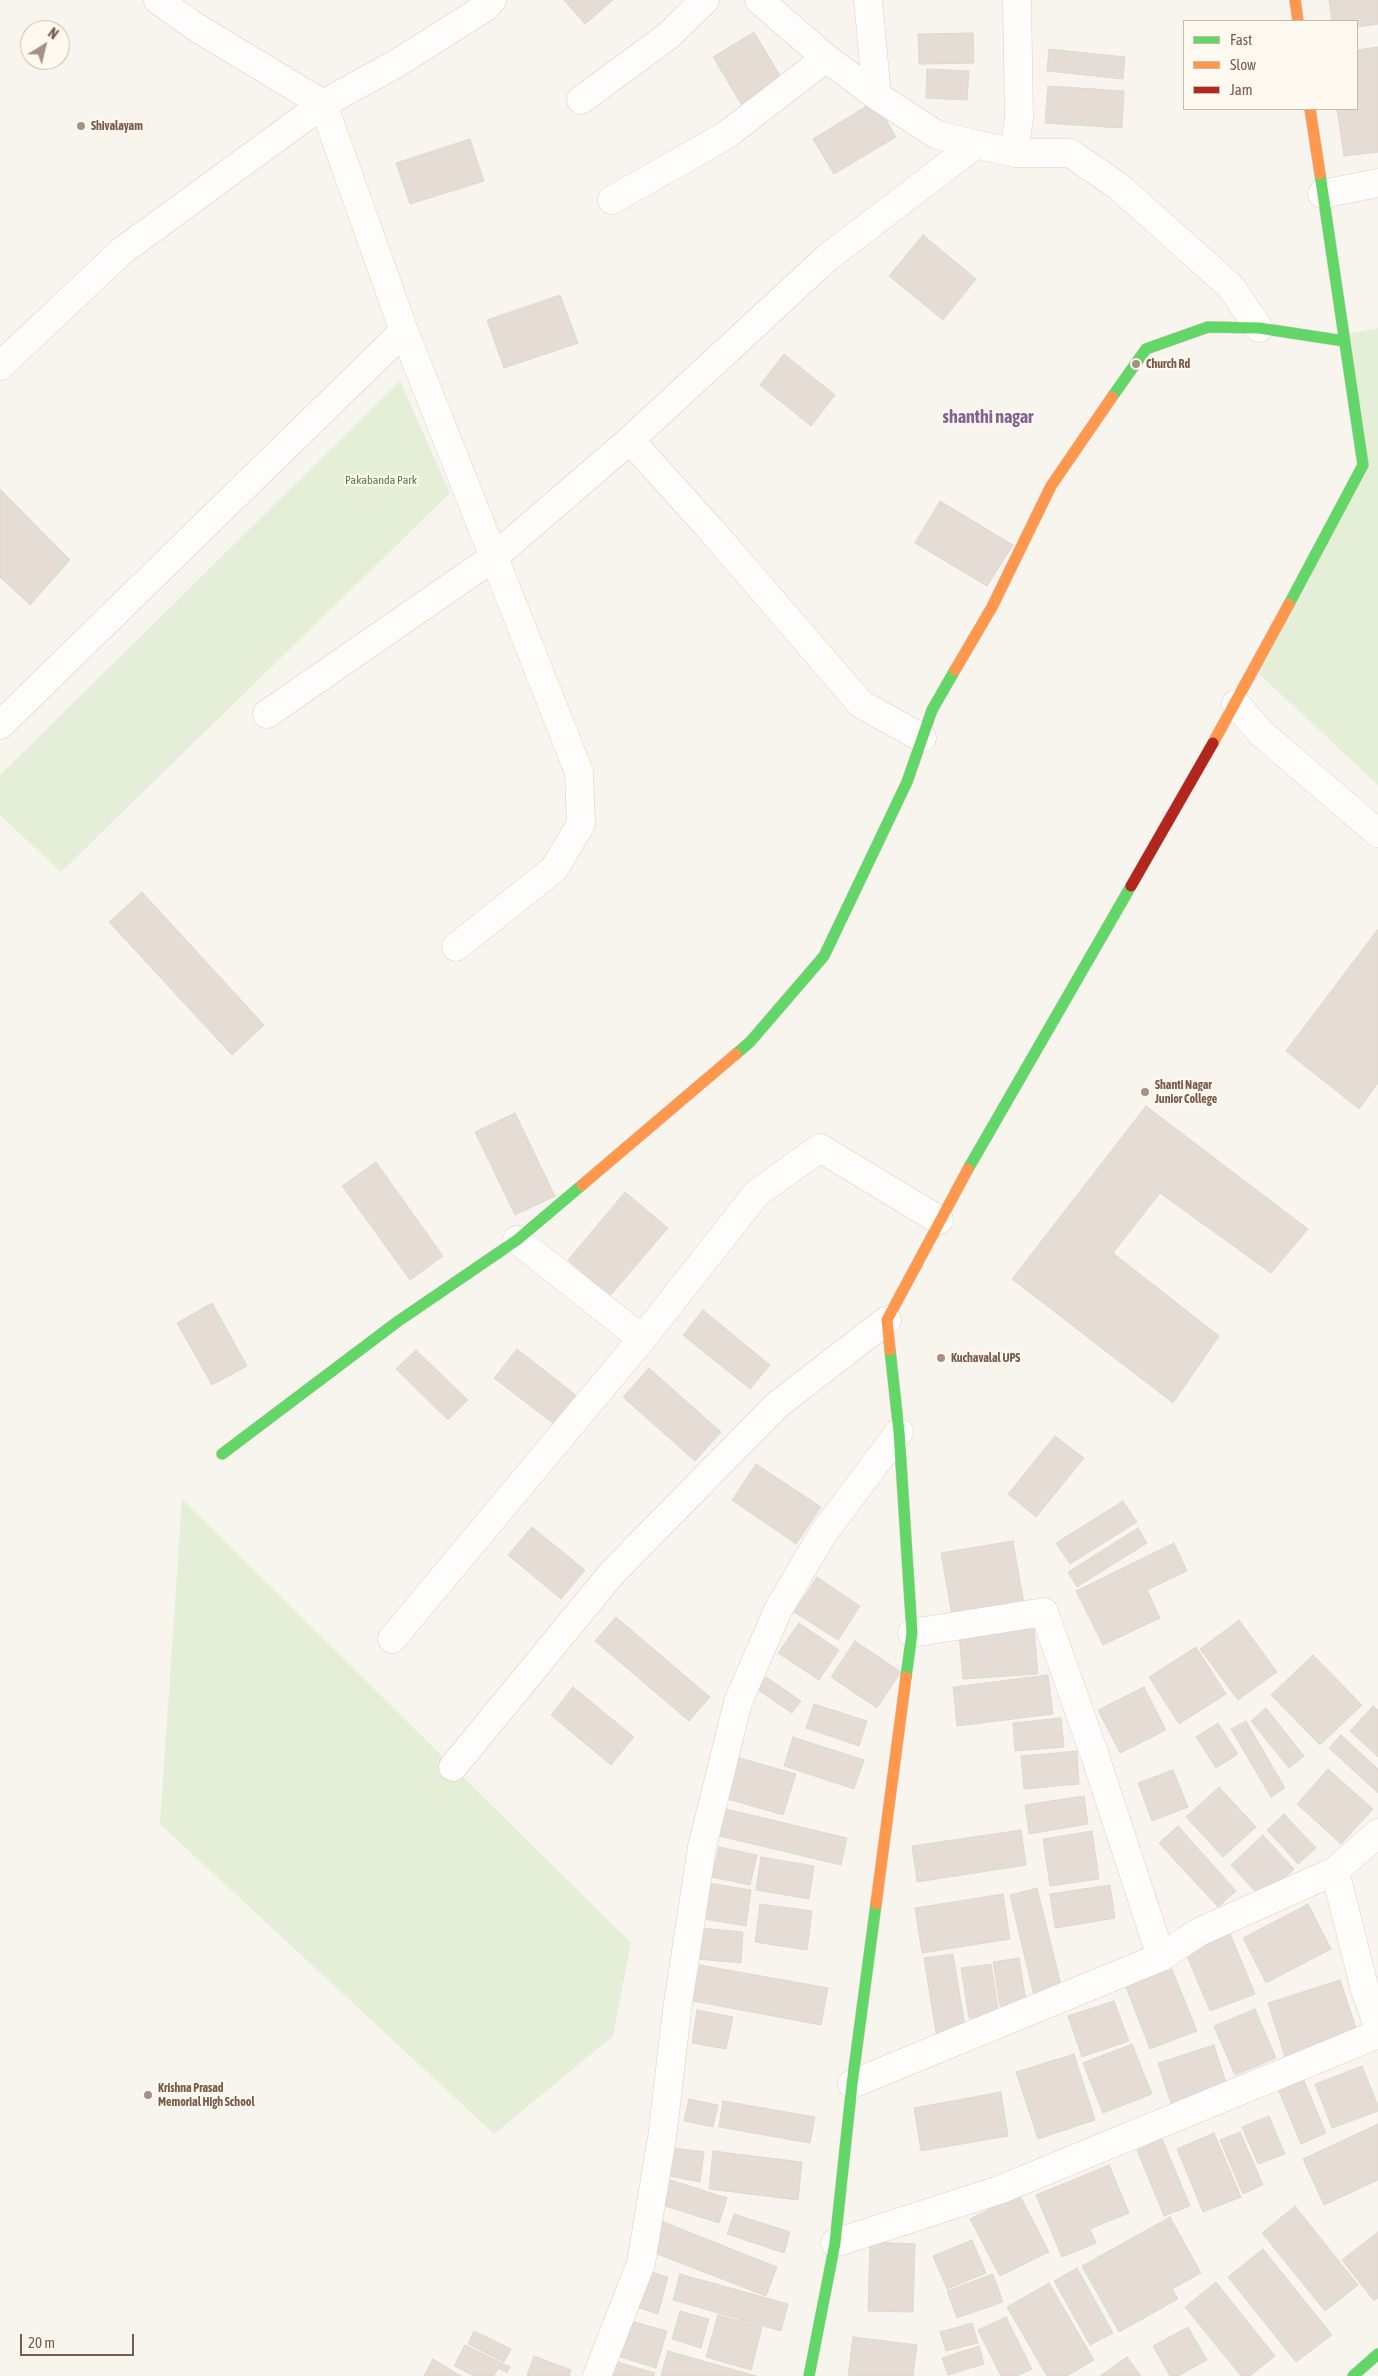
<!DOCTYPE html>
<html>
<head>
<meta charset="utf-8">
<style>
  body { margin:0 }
  #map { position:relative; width:1378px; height:2376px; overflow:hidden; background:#f8f4ee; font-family:"Asap Condensed",sans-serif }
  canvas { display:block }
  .legend { position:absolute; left:1183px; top:20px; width:175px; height:90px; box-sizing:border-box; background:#fff9ef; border:1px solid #c9baae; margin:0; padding:6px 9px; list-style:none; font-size:15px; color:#785b4c }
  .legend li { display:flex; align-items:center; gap:10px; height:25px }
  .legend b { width:25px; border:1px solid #c9baae }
  .north { position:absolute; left:20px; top:20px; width:50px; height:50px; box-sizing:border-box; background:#fff9ef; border:1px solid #c9baae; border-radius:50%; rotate:36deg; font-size:14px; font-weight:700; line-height:20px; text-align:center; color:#785b4c }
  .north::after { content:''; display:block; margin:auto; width:18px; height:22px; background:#a59185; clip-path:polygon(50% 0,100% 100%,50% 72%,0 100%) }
  .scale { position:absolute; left:20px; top:2334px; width:114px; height:22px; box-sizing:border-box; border:2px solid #785b4c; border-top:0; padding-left:6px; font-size:15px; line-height:18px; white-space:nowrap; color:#785b4c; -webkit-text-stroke:4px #fff9ef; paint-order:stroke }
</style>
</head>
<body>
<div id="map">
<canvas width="1378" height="2376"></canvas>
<ul class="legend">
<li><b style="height:6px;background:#63d668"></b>Fast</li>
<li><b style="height:6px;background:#ff974d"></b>Slow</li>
<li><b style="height:6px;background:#b3261e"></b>Jam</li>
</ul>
<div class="north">N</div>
<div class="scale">20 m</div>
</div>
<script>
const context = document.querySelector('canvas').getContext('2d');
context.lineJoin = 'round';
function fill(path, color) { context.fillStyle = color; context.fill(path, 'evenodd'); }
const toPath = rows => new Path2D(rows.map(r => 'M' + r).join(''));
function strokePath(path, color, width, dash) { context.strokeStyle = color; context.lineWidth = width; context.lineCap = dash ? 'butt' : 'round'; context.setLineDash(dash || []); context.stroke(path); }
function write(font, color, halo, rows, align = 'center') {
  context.font = font + ' "Asap Condensed",sans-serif'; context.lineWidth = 4.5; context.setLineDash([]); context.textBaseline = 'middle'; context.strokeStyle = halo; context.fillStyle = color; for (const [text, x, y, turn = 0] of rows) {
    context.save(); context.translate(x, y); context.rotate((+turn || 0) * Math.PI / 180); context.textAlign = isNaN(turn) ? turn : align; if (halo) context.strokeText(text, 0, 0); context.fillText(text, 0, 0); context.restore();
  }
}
const green = toPath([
  [1378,328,1378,785,1256,671,1365,466,1348,334],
  [400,381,450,493,61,872,0,815,0,775],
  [182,1499,631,1943,613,2036,494,2134,160,1824]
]);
const building = toPath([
  [564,0,613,0,585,24,564,0],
  [1329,0,1378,0,1378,24,1357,27,1357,21,1332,21,1329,0],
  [754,32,785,84,744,109,713,57,754,32],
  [973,33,974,63,919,64,918,34,973,33],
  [1378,47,1378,152,1344,156,1337,109,1357,109,1357,50,1378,47],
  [1049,49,1125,57,1123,79,1047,71,1049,49],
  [927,69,969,71,967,100,926,98,927,69],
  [1048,86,1124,91,1122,128,1045,123,1048,86],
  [875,101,896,137,834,174,813,139,875,101],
  [470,139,484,181,410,204,396,163,470,139],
  [923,235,976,279,943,320,889,276,923,235],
  [560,295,578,343,504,368,487,320,560,295],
  [784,354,835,395,811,426,760,385,784,354],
  [0,489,70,560,30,605,0,577,0,489],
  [940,501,1013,545,987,586,915,543,940,501],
  [142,892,264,1025,232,1055,109,922,142,892],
  [1378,929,1378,1083,1359,1109,1286,1051,1378,929],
  [1146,1106,1308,1229,1271,1273,1160,1193,1113,1253,1219,1336,1173,1403,1012,1279,1146,1106],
  [515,1113,555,1196,515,1215,475,1132,515,1113],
  [376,1162,443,1256,410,1280,342,1186,376,1162],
  [625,1192,668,1228,610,1296,568,1260,625,1192],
  [212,1303,247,1366,212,1385,177,1323,212,1303],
  [703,1310,770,1365,750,1389,683,1335,703,1310],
  [517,1349,582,1400,559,1428,494,1378,517,1349],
  [416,1350,468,1400,448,1420,396,1369,416,1350],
  [649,1368,721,1432,695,1461,623,1397,649,1368],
  [1055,1436,1084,1458,1036,1517,1008,1494,1055,1436],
  [756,1464,821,1507,796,1544,732,1500,756,1464],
  [1123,1501,1137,1522,1070,1564,1056,1543,1123,1501],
  [532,1527,585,1570,561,1599,508,1555,532,1527],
  [1138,1528,1147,1543,1077,1587,1068,1572,1138,1528],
  [1013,1541,1024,1604,952,1616,941,1553,1013,1541],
  [1174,1543,1187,1571,1147,1590,1160,1618,1103,1645,1076,1591,1174,1543],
  [817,1577,860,1606,838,1640,794,1612,817,1577],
  [616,1617,710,1697,689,1721,595,1641,616,1617],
  [1239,1620,1277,1672,1238,1700,1200,1649,1239,1620],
  [799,1623,839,1650,819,1680,778,1653,799,1623],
  [1034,1628,1038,1674,963,1679,959,1634,1034,1628],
  [855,1641,901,1672,877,1708,831,1677,855,1641],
  [1196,1647,1226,1694,1179,1724,1149,1677,1196,1647],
  [1313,1655,1362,1705,1320,1745,1271,1695,1313,1655],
  [1048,1675,1053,1714,957,1726,953,1687,1048,1675],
  [766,1677,801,1701,792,1713,758,1690,766,1677],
  [573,1687,634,1737,611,1765,551,1715,573,1687],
  [1144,1687,1166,1730,1120,1753,1098,1710,1144,1687],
  [814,1704,867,1721,859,1746,806,1728,814,1704],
  [1373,1706,1378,1710,1378,1757,1350,1731,1373,1706],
  [1266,1708,1304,1756,1289,1768,1251,1721,1266,1708],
  [1061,1718,1064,1747,1015,1751,1013,1723,1061,1718],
  [1246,1721,1285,1788,1271,1797,1231,1729,1246,1721],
  [1218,1723,1238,1754,1216,1768,1196,1737,1218,1723],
  [1341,1735,1378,1769,1378,1793,1329,1748,1341,1735],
  [793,1737,864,1760,854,1789,784,1766,793,1737],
  [1077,1751,1079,1784,1024,1789,1021,1756,1077,1751],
  [736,1757,796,1774,783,1815,724,1798,736,1757],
  [1328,1769,1373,1809,1341,1844,1297,1804,1328,1769],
  [1173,1770,1188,1807,1152,1821,1138,1783,1173,1770],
  [1219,1787,1256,1827,1223,1857,1186,1817,1219,1787],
  [1084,1796,1088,1824,1029,1834,1025,1805,1084,1796],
  [722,1808,847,1838,841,1865,715,1835,722,1808],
  [1284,1814,1316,1848,1298,1864,1267,1830,1284,1814],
  [1178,1826,1236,1891,1218,1907,1159,1843,1178,1826],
  [1021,1830,1026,1865,917,1882,912,1846,1021,1830],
  [1092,1831,1099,1879,1050,1886,1043,1839,1092,1831],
  [1263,1835,1294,1869,1262,1899,1231,1865,1263,1835],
  [719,1847,757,1855,750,1885,712,1877,719,1847],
  [761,1857,814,1866,809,1899,756,1890,761,1857],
  [703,1882,751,1890,746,1926,698,1918,703,1882],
  [1110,1885,1115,1918,1055,1928,1050,1894,1110,1885],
  [1037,1888,1063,1993,1035,2000,1010,1895,1037,1888],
  [1003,1894,1010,1939,922,1953,915,1908,1003,1894],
  [760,1904,812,1911,807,1950,755,1942,760,1904],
  [1308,1904,1331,1949,1266,1983,1243,1938,1308,1904],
  [700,1928,743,1932,741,1963,697,1959,700,1928],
  [1229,1931,1255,1994,1210,2011,1184,1949,1229,1931],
  [953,1954,966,2033,937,2038,924,1958,953,1954],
  [1019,1958,1026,2002,1000,2006,993,1962,1019,1958],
  [991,1964,999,2014,969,2018,961,1968,991,1964],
  [700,1965,828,1988,821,2025,693,2001,700,1965],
  [1172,1969,1197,2031,1150,2049,1126,1987,1172,1969],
  [1340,1980,1360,2040,1287,2063,1268,2003,1340,1980],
  [1114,2001,1129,2041,1082,2057,1068,2016,1114,2001],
  [1255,2009,1276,2058,1235,2075,1214,2026,1255,2009],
  [697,2010,733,2017,726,2049,692,2043,697,2010],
  [1132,2044,1152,2094,1103,2113,1083,2063,1132,2044],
  [1214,2045,1230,2095,1174,2113,1158,2063,1214,2045],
  [1074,2054,1095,2120,1038,2139,1016,2072,1074,2054],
  [1362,2066,1378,2106,1378,2111,1332,2128,1315,2084,1362,2066],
  [1302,2076,1326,2133,1301,2144,1277,2087,1302,2076],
  [1001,2092,1008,2136,921,2151,914,2108,1001,2092],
  [689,2099,718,2105,713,2127,684,2121,689,2099],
  [723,2101,815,2117,810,2143,719,2127,723,2101],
  [1269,2116,1285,2154,1258,2164,1242,2127,1269,2116],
  [1378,2124,1378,2180,1324,2205,1303,2159,1378,2124],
  [1240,2132,1263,2185,1243,2194,1220,2140,1240,2132],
  [1214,2133,1241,2197,1203,2212,1177,2149,1214,2133],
  [1162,2139,1190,2206,1164,2216,1137,2150,1162,2139],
  [674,2148,704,2152,700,2182,670,2176,674,2148],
  [713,2151,802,2162,798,2200,709,2189,713,2151],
  [1109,2165,1129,2213,1090,2229,1096,2243,1062,2257,1036,2195,1109,2165],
  [664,2178,727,2198,719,2223,656,2203,664,2178],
  [1019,2194,1049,2252,1000,2276,970,2219,1019,2194],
  [1295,2206,1358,2285,1325,2311,1262,2233,1295,2206],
  [734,2214,790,2232,784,2253,727,2234,734,2214],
  [1170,2217,1201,2273,1172,2289,1178,2299,1119,2332,1082,2266,1170,2217],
  [656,2219,777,2267,766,2296,644,2249,656,2219],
  [1378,2232,1378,2298,1374,2301,1342,2260,1378,2232],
  [972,2240,986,2273,947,2289,933,2256,972,2240],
  [870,2242,915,2244,913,2312,868,2311,870,2242],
  [1263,2249,1332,2335,1296,2362,1228,2277,1263,2249],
  [1077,2268,1113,2333,1090,2345,1054,2281,1077,2268],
  [646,2270,668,2277,658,2314,636,2307,646,2270],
  [680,2274,788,2304,781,2331,673,2300,680,2274],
  [993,2274,1003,2302,957,2318,947,2291,993,2274],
  [1216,2282,1275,2356,1250,2376,1241,2376,1185,2307,1216,2282],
  [1049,2283,1094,2360,1067,2376,1047,2376,1007,2307,1049,2283],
  [680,2311,709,2319,701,2348,672,2339,680,2311],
  [718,2315,762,2327,751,2370,706,2357,718,2315],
  [1006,2317,1032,2369,1017,2376,1001,2376,978,2330,1006,2317],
  [623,2319,667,2331,656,2368,614,2355,623,2319],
  [972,2323,978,2343,946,2351,940,2332,972,2323],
  [1188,2327,1207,2360,1178,2376,1170,2376,1153,2346,1188,2327],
  [474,2331,511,2349,504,2362,468,2344,474,2331],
  [853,2337,917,2345,913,2376,848,2376,853,2337],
  [465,2345,510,2367,507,2373,498,2368,494,2376,474,2376,454,2366,465,2345],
  [979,2346,984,2364,948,2375,942,2358,979,2346],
  [668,2351,756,2376,665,2376,661,2375,668,2351],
  [534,2356,571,2370,569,2376,527,2376,534,2356],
  [1127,2357,1141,2376,1100,2376,1127,2357],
  [433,2359,461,2376,424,2376,433,2359],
  [614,2361,655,2373,654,2376,610,2376,614,2361]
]);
const street = toPath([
  [158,0,194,26,323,104,404,331,579,772,581,824,554,869,456,947],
  [759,0,826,58,877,96,937,135,1014,153,1070,153,1118,186,1230,286,1259,328],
  [868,0,877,96],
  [581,100,668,36,705,0],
  [1014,153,1019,117,1017,0],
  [1322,194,1378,183],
  [612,200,725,136,826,58],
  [0,366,122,251,323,104,399,62,486,7,492,0],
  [630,440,712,531,861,704,922,738],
  [1236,704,1261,733,1378,833],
  [267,714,494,557,630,440,828,257,976,144],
  [0,725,404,331],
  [517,1240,642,1339],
  [912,1633,1044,1612,1095,1756,1161,1957],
  [392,1639,642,1339,757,1193,820,1148,939,1220],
  [453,1767,612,1573,777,1405,887,1320],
  [1335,1871,1365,1990,1378,2026],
  [852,2084,1161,1957,1199,1932,1335,1871,1378,1833],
  [835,2243,999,2190,1378,2034],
  [597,2376,641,2263,662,2138,677,2010,702,1847,738,1702,778,1610,822,1535,899,1432]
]);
const fast = toPath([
  [1112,397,1146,349,1208,327,1259,328,1344,341],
  [1289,604,1363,465,1320,174],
  [736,1054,750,1042,824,956,907,782,932,710,955,670],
  [968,1169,1131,886],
  [890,1350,899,1432,912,1633,906,1677],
  [222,1454,397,1322,517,1240,582,1185],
  [809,2376,835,2243,852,2084,876,1904],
  [1353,2376,1378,2354]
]);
const slow = toPath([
  [1295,0,1298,21],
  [1310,109,1320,174],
  [955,670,992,607,1051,486,1112,397],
  [1213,743,1289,604],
  [582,1185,736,1054],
  [890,1350,887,1320,968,1169],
  [876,1904,906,1677]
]);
const jam = toPath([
  [1131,886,1213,743]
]);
const markers = [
  [81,126,5,"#a59185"],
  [1136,364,5,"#a59185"],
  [1145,1092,5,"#a59185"],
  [941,1358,5,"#a59185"],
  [148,2095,5,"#a59185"]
];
const poiNames = [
  ["Shivalayam",91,126],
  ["Church Rd",1146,364],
  ["Shanti Nagar",1155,1085],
  ["Junior College",1155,1099],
  ["Kuchavalal UPS",951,1358],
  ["Krishna Prasad",158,2088],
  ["Memorial High School",158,2102]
];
const parkNames = [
  ["Pakabanda Park",381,480]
];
const districtNames = [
  ["shanthi nagar",988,417]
];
fill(green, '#e5efd8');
fill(building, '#e5dcd5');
strokePath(building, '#e1d7cf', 1);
strokePath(street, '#d7d1cc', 29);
strokePath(fast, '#d8d0ca', 12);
strokePath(slow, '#d8d0ca', 12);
strokePath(jam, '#d8d0ca', 12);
strokePath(street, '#fefdfc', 28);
strokePath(fast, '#63d668', 11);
strokePath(slow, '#ff974d', 11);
strokePath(jam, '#b3261e', 11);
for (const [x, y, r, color] of markers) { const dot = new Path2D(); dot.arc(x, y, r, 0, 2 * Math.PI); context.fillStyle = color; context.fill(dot); strokePath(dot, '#fff9ef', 2); }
write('bold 12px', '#785b4c', '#fff9ef', poiNames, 'left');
write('12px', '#557d43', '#fff9ef', parkNames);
write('bold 18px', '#826493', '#fff9ef', districtNames);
</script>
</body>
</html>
